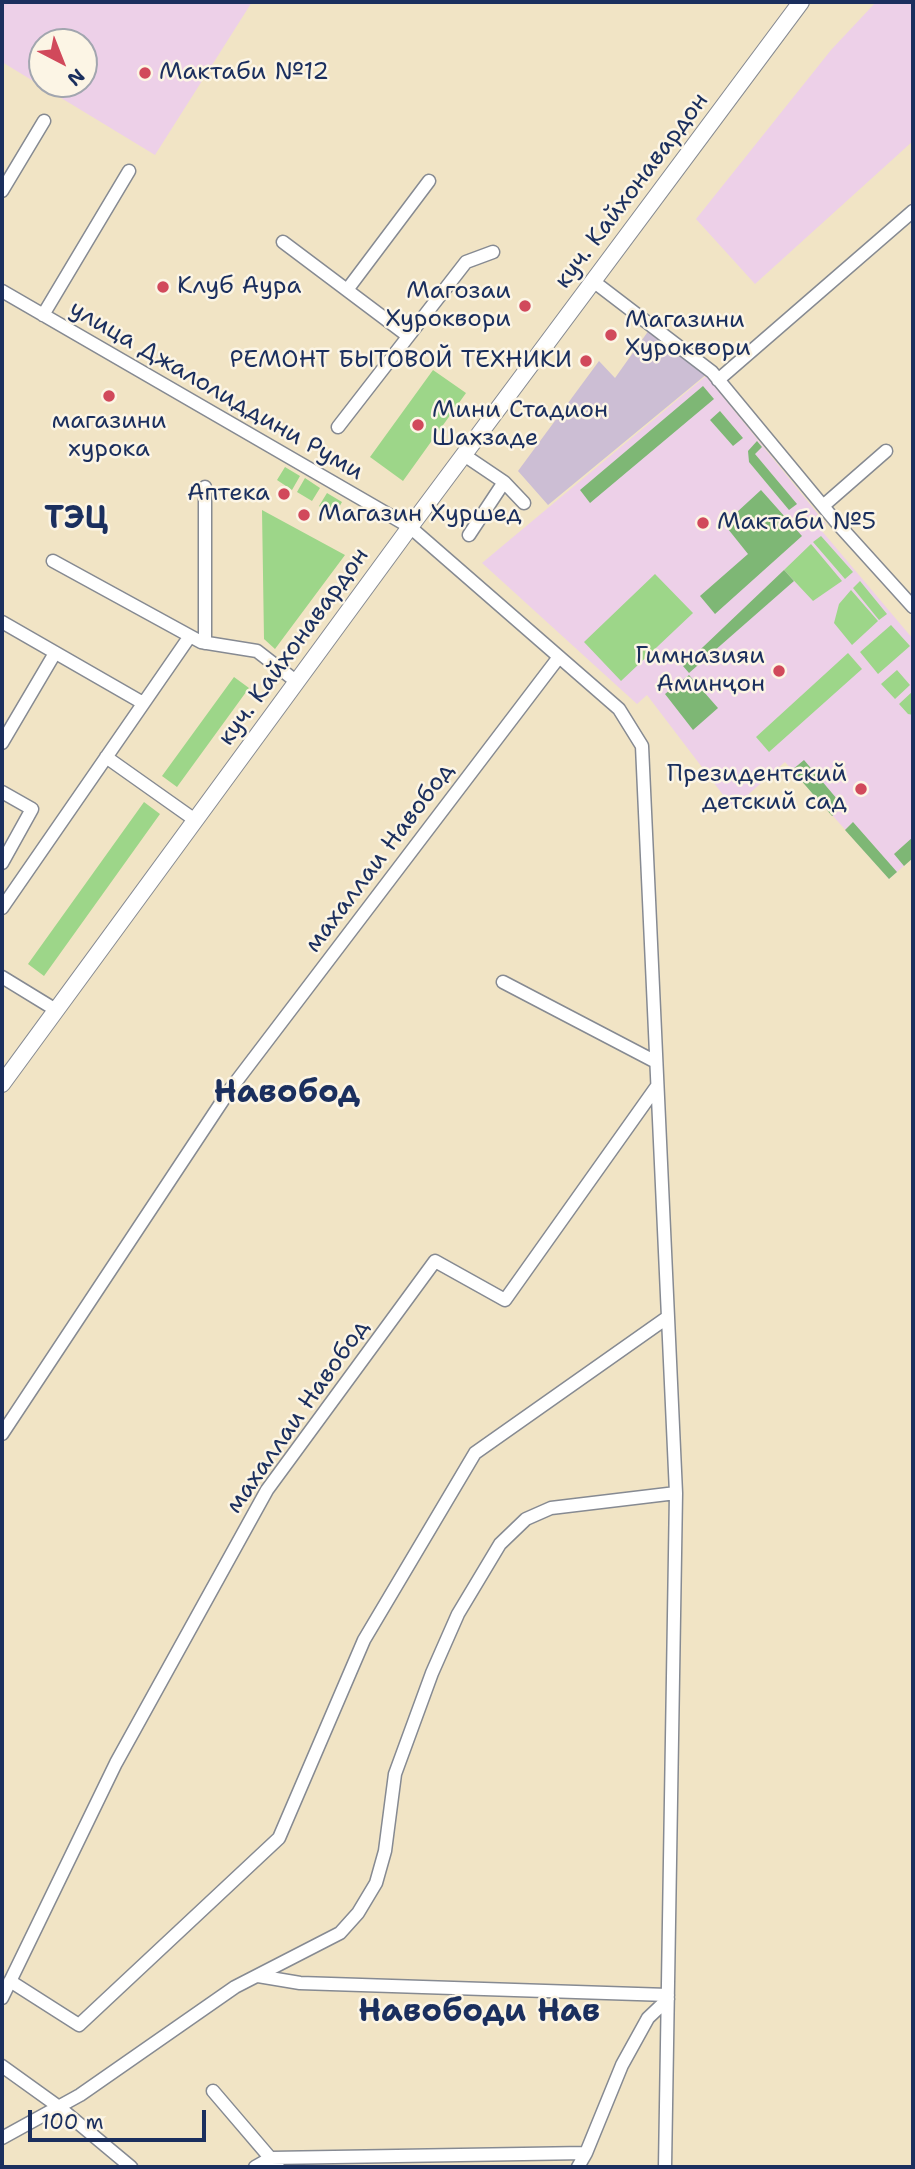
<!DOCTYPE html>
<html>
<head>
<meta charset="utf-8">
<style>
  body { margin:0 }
  #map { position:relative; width:915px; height:2169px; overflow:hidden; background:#f1e4c5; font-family:"Shantell Sans",sans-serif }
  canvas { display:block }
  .frame { position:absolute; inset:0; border:4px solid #1b2f5e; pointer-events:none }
  .north { position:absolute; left:28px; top:28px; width:70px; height:70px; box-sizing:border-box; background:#fcf5e5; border:2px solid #a2a6af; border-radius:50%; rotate:138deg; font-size:19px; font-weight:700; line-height:28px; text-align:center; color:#1b2f5e }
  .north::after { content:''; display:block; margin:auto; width:24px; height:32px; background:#d1495b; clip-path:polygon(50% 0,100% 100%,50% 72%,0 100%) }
  .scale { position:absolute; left:28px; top:2110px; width:178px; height:32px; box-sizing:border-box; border:4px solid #1b2f5e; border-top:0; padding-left:9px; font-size:21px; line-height:24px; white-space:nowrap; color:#1b2f5e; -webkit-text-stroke:5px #fcf5e5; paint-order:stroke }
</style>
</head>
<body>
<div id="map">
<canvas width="915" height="2169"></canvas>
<div class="frame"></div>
<div class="north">N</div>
<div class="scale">100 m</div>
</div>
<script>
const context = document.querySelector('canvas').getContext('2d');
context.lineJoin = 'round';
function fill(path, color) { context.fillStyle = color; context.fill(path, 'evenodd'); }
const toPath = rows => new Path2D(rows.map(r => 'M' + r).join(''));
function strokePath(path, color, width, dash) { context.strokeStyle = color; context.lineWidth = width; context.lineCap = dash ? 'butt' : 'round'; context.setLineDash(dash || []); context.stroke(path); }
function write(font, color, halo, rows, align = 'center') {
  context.font = font + ' "Shantell Sans",sans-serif'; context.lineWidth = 5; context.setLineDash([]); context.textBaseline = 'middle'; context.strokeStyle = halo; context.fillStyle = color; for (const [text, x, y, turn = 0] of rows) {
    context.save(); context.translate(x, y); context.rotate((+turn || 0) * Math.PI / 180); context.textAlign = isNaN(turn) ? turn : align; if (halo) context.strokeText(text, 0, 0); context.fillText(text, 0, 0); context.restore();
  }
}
const built = toPath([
  [2,2,252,2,155,155,2,62],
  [42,42,84,42,84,84,42,84],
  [876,2,913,2,913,141,755,284,696,219,831,50],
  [706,376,826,524,821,530,913,639,913,858,889,879,785,762,733,808,647,695,637,704,482,563]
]);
const industrial = toPath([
  [649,330,708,373,548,505,518,471,599,361,615,378]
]);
const green = toPath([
  [433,370,466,393,403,481,370,457],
  [285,467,300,476,292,490,277,480],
  [305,478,320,488,312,501,297,492],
  [327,493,342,502,334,516,319,506],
  [262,510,345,555,275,649,264,639],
  [821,536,853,572,845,579,813,542],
  [811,544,842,581,813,601,784,570],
  [655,574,693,613,621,681,584,642],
  [860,581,887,614,879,620,853,588],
  [851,590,878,621,852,645,834,623,839,604],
  [891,625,910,646,878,674,860,652],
  [848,653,862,669,769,752,756,737],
  [897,670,910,685,895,699,881,684],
  [234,677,249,688,177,787,162,776],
  [913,691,913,715,908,714,899,704],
  [144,802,160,814,44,976,28,964]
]);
const forest = toPath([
  [703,386,714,399,590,503,580,490],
  [720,411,743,438,733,446,710,420],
  [757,441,762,447,755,454,797,504,789,510,749,462,748,451],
  [761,490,802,536,715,614,700,596,748,554,724,524],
  [784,570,794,581,689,673,683,666],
  [689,675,718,708,693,730,665,694],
  [804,760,843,806,832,816,792,770],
  [853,822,897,872,889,879,845,830],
  [913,837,913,858,904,866,894,854]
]);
const minor = toPath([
  [2,191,44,121],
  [283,242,408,336],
  [593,281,712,372,837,523,913,607],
  [347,290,429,181],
  [2,291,410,527,619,709,642,746,676,1493,665,2167],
  [43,315,129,171],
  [718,380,913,211],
  [338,427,466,262,493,252],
  [464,455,504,482,524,503],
  [205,487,205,643],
  [823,506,886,451],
  [469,535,504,482],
  [53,561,190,636],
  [2,622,143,703],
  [2,743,55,653],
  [106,757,195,820],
  [2,792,32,809,2,863],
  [2,908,190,636,201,642,257,651,297,682],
  [2,977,56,1010],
  [503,982,656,1062],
  [2,1434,229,1091,559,657],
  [258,1976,300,1983,668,1995],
  [10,1981,79,2025,279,1838,364,1640,475,1453,668,1317],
  [2,1998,116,1763,267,1490,435,1261,505,1300,657,1086],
  [2,2066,59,2107,131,2167],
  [213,2091,278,2167],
  [2,2138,80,2095,235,1987,340,1933,358,1913,376,1883,385,1851,395,1774,432,1673,458,1614,500,1544,526,1519,551,1508,676,1493],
  [255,2167,271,2158,586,2153,622,2065,648,2018,668,1999],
  [578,2167,586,2153]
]);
const major = toPath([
  [2,1084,410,527,801,2]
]);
const markers = [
  [145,73,7,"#d1495b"],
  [163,287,7,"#d1495b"],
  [525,306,7,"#d1495b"],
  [611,335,7,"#d1495b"],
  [586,361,7,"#d1495b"],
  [109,396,7,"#d1495b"],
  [418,425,7,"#d1495b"],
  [284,494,7,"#d1495b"],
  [304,515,7,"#d1495b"],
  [703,523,7,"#d1495b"],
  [779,671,7,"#d1495b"],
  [861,789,7,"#d1495b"]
];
const poiNames = [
  ["Мактаби №12",159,73],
  ["Клуб Аура",177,287],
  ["Магозаи",511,292,"right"],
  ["Хуроквори",511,320,"right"],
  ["Магазини",625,321],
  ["Хуроквори",625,349],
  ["РЕМОНТ БЫТОВОЙ ТЕХНИКИ",572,361,"right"],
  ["Мини Стадион",432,411],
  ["Шахзаде",432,439],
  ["магазини",109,422,"center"],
  ["хурока",109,450,"center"],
  ["Аптека",270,494,"right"],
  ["Магазин Хуршед",318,515],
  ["Мактаби №5",717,523],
  ["Гимназияи",765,657,"right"],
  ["Аминҷон",765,685,"right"],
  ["Президентский",847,775,"right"],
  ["детский сад",847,803,"right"]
];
const streetNames = [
  ["куч. Кайхонавардон",632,191,-53],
  ["улица Джалолиддини Руми",216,391,30],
  ["куч. Кайхонавардон",294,647,-54],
  ["махаллаи Навобод",380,858,-53],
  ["махаллаи Навобод",298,1417,-55]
];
const districtNames = [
  ["ТЭЦ",76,520],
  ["Навобод",287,1094],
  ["Навободи Нав",479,2013]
];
fill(built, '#edd0e8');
fill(industrial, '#ccbed4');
fill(green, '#9dd689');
fill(forest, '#7eb775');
strokePath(minor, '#868a92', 15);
strokePath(major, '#868a92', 18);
strokePath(minor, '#fff', 12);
strokePath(major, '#fff', 16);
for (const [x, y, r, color] of markers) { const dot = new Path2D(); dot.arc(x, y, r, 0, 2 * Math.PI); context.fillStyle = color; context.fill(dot); strokePath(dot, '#fcf5e5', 2.5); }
write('24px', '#1b2f5e', '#fcf5e5', poiNames, 'left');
write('24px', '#1b2f5e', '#fcf5e5', streetNames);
write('bold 32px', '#1b2f5e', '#fcf5e5', districtNames);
</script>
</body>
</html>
